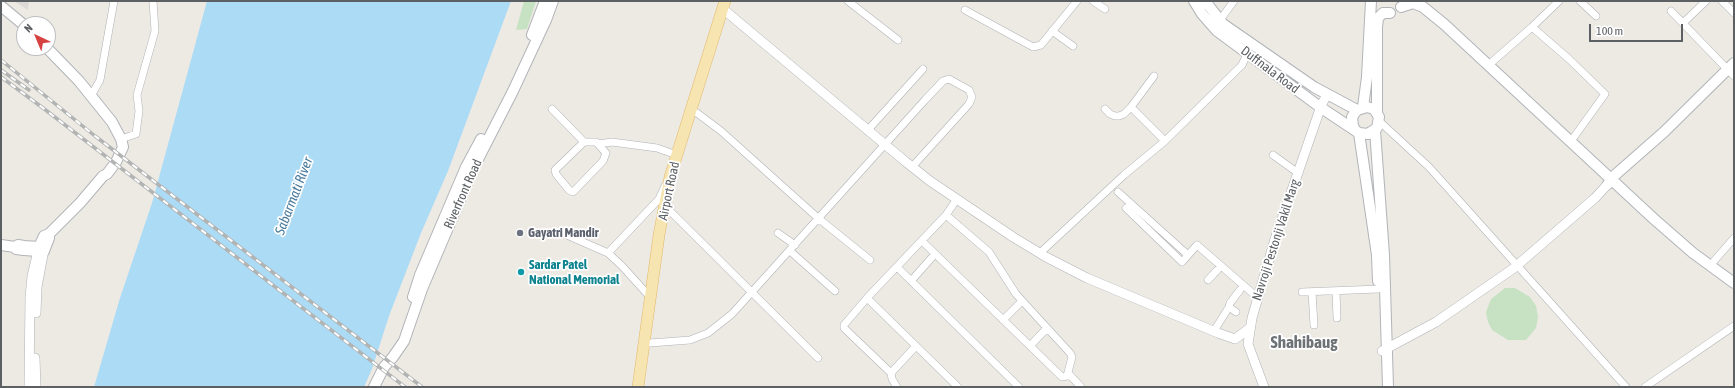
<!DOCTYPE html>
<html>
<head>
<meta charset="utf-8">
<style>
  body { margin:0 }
  #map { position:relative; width:1735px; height:388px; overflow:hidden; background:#edeae4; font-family:"Asap Condensed",sans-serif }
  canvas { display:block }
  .frame { position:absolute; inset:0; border:2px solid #5c6063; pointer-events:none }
  .north { position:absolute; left:16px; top:16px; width:40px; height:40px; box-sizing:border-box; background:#fff; border:1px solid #bebfc1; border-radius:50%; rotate:316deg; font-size:11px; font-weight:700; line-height:16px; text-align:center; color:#5c6063 }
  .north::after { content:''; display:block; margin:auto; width:14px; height:18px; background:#d64141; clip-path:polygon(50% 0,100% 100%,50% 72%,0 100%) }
  .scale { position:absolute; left:1589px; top:24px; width:94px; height:18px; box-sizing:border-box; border:2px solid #5c6063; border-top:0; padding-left:5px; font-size:12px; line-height:14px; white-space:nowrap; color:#5c6063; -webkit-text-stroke:3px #fff; paint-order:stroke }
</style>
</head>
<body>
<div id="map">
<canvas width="1735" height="388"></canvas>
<div class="frame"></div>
<div class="north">N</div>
<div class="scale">100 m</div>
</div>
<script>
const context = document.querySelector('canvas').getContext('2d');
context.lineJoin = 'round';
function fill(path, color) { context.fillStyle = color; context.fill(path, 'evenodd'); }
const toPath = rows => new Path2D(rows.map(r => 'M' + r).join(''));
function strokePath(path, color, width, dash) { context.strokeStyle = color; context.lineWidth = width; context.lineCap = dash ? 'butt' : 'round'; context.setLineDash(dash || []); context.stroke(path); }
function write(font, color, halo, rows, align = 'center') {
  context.font = font + ' "Asap Condensed",sans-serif'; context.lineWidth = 3.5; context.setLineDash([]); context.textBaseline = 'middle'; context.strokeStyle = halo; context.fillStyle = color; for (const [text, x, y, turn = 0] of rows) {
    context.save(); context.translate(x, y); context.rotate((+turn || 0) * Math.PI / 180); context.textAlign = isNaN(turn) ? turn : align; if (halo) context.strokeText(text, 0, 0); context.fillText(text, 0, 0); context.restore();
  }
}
const industrial = toPath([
  [14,1,29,1,28,10]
]);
const green = toPath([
  [524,1,536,1,527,29,516,30],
  [1505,288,1515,288,1530,297,1536,306,1538,317,1536,328,1526,340,1508,340,1492,330,1488,322,1486,312,1491,299]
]);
const water = toPath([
  [207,1,511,1,448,171,421,233,389,316,372,369,364,387,94,387,120,298,152,203]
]);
const minor = toPath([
  [848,1,898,40],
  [1093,1,1105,9],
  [1580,1,1596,16],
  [1722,1,1734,13],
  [965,10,1033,47,1041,45,1077,1],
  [1671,11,1728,70],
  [1220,20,1234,1],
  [1683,23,1706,1],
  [1532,27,1559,1],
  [1052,31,1073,46],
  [1492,62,1532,27,1569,59,1605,94,1574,137],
  [1731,73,1734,76],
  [91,96,100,80,114,1],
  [1131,107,1165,141],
  [552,109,584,142],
  [1105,109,1110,114,1115,116,1119,116,1124,114,1131,107,1154,76],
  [697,113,721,131,818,218,870,260],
  [1379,121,1429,167,1626,387],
  [867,131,923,69],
  [121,139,136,134,139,111,137,95,155,31,153,1],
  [598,144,596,142,584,142,555,170,556,174,569,190,573,192,577,188,603,161,606,153,598,144,612,142,657,148,677,155],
  [1273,155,1298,173],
  [1118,192,1188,255],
  [1126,208,1182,262,1197,245,1257,297],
  [670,211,818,358],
  [560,232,608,253],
  [778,233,795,245],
  [922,241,1062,377,1067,376,1072,357,1070,353,1016,294,989,252,946,215,957,199],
  [790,251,835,291],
  [1040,253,1124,175,1165,141,1242,65,1247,54],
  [1714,261,1734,238],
  [897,267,1019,387],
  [1208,280,1221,266],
  [911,281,935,254],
  [1336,291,1337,318],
  [1302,292,1379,289],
  [1312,292,1314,325],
  [650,297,622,266,608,253,659,199,665,186],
  [867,298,958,387],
  [1229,307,1230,303,1240,290],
  [1003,320,1022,301],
  [1214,331,1229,307,1236,312],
  [650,343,690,340,708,333,732,314,925,100,943,81,949,79,969,90,972,97,969,104,912,167],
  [1030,346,1047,328],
  [891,373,916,346],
  [1068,373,1081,387],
  [897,387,892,379,891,373,844,328,844,325,867,298,946,215],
  [1645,387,1734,326]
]);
const tertiary = toPath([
  [723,9,906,162,930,181,1013,237,1046,257,1087,278,1218,333,1235,339,1250,328],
  [36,313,37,287,43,255],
  [1382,351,1436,322,1514,268,1595,198,1608,184],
  [35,358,36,387],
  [29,387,30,297,32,276,38,251],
  [1264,387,1248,344,1252,318,1275,239,1319,112,1320,107,1327,95]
]);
const secondary = toPath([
  [1194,1,1202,14,1217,31,1320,107,1359,133,1368,134,1377,128,1379,117,1374,109,1367,107,1357,110,1352,117,1353,126,1355,130],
  [1205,1,1223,24,1314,87,1357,110],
  [1,6,24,25],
  [1401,7,1413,3,1423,7,1444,24,1654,219,1693,253,1734,283],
  [532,35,545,1],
  [47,48,79,81,112,122,121,139,123,147,116,162,107,174,103,176,80,203,49,234],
  [1363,107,1367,77,1371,1],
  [1377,112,1377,27,1378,18,1383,13,1390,13],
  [1375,130,1384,255,1388,387],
  [1359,133,1377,255,1378,281],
  [1608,184,1615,175,1664,132,1734,63],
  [1,245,15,247],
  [38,251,39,247,44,236,49,234,49,238,44,251,38,251,24,250,16,249,15,247,18,245,24,246,39,247,45,247],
  [413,297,420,275,466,167,481,139],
  [374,387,384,367,393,357,404,341,422,289,473,169,513,91,546,20,553,1]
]);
const primary = toPath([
  [638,387,659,235,670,177,725,1]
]);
const rail = toPath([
  [1,60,95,136,422,387],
  [1,70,29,90],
  [1,77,43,108,405,387]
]);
const markers = [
  [520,233,4,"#6b7280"],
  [521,272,4,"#0f9aa8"]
];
const streetNames = [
  ["Duffnala Road",1270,70,37],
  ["Airport Road",669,191,-78],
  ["Riverfront Road",463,194,-66],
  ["Navroji Pestonji Vakil Marg",1276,240,-72]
];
const worshipNames = [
  ["Gayatri Mandir",528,233]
];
const cultureNames = [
  ["Sardar Patel",529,265],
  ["National Memorial",529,280]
];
const waterNames = [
  ["Sabarmati River",294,196,-69]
];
const districtNames = [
  ["Shahibaug",1304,343]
];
fill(industrial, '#dcd9d6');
fill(green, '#c6e2c3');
fill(water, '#acdbf6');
strokePath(minor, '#afb2b5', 8);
strokePath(tertiary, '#afb2b5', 10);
strokePath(secondary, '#b1b4b8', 12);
strokePath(primary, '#e2b668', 12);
strokePath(minor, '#fff', 7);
strokePath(tertiary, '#fff', 9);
strokePath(secondary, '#fff', 10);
strokePath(primary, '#f6e5b0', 11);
strokePath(rail, '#b2b3b3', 3.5);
strokePath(rail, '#fff', 2, [6]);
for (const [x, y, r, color] of markers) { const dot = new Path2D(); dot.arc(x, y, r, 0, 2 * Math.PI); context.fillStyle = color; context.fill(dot); strokePath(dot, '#fff', 1.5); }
write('13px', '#5c6063', '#fff', streetNames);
write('bold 13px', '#5b616d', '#fff', worshipNames, 'left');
write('bold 13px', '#0d838f', '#fff', cultureNames, 'left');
write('italic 14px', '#47799d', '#fff', waterNames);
write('bold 17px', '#6d7275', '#fff', districtNames);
</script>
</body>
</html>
